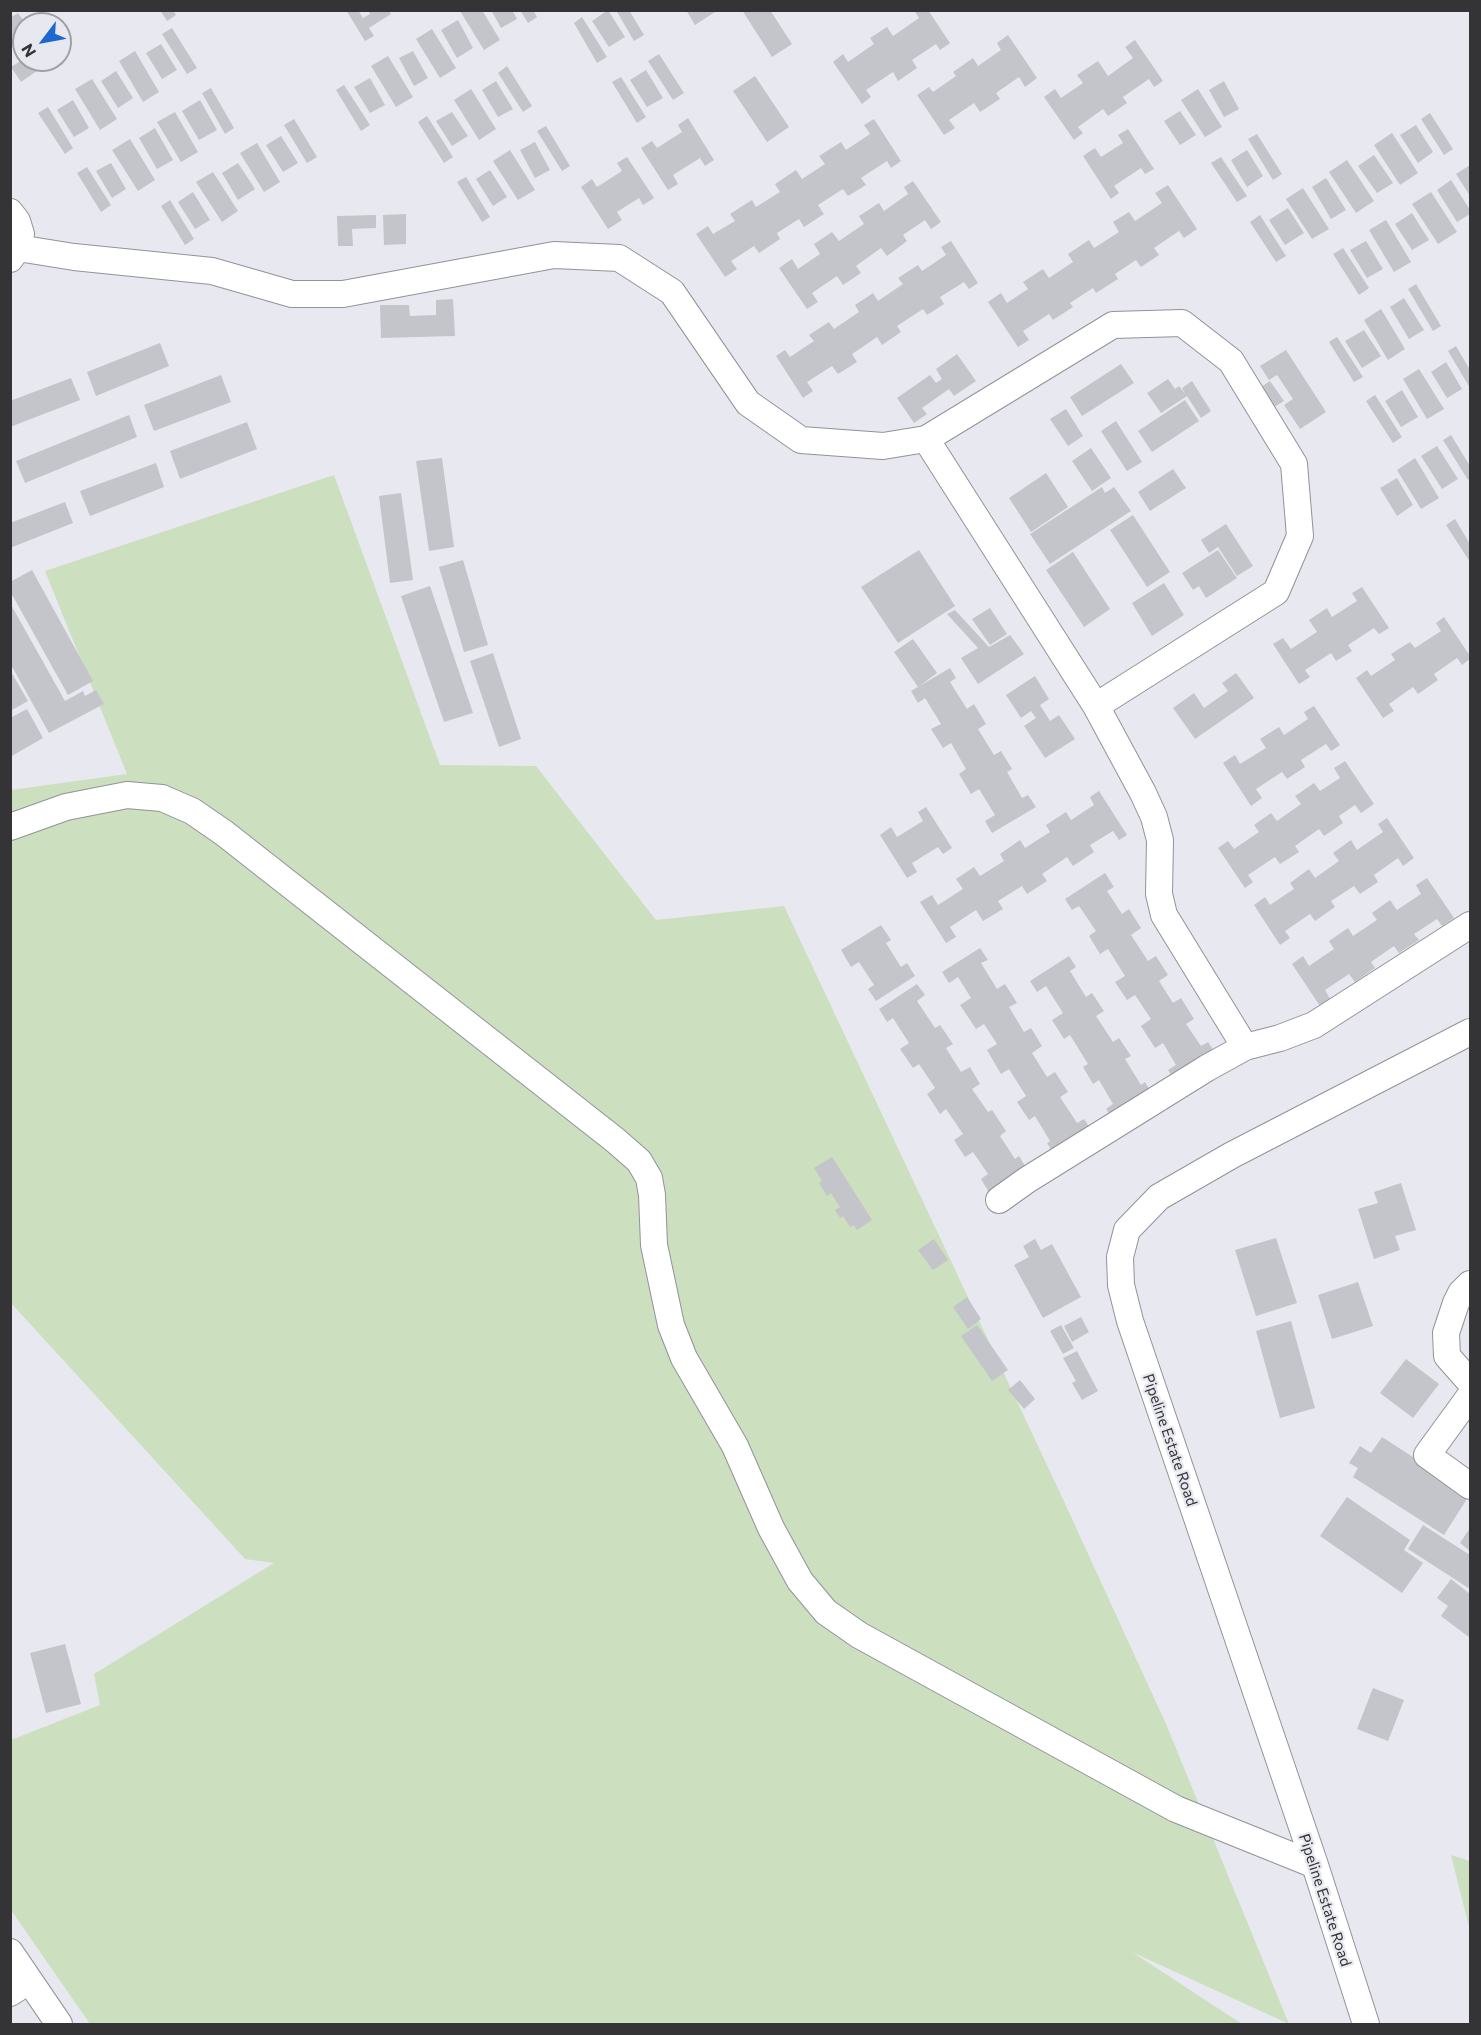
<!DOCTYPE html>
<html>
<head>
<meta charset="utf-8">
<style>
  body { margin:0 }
  #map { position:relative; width:1481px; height:2035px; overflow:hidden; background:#e8e9f0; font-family:Commissioner,sans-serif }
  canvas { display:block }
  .frame { position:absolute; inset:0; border:12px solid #343437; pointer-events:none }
  .north { position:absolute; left:12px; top:12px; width:60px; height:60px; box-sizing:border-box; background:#e8e9f0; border:2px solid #a0a1a6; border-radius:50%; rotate:238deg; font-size:16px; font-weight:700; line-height:24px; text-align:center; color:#343437 }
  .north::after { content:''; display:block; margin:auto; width:21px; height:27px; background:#1c67d2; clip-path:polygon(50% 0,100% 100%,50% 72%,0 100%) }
</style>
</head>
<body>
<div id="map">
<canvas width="1481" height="2035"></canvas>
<div class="frame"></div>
<div class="north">N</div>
</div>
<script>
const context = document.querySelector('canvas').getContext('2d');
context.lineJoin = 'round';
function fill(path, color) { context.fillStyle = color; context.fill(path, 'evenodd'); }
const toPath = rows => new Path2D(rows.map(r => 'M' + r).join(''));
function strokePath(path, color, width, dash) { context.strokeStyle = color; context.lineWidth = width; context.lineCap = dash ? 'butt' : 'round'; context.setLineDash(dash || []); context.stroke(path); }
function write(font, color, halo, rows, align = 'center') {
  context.font = font + ' Commissioner,sans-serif'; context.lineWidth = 4.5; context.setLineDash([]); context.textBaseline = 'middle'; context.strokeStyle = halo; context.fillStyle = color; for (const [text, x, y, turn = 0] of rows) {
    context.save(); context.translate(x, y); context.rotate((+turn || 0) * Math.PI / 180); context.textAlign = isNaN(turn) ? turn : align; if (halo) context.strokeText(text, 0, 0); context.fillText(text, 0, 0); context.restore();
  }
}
const green = toPath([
  [334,475,440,765,536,766,656,920,784,906,1062,1497,1166,1724,1289,2024,1132,1952,1242,2024,90,2024,11,1910,11,1740,100,1705,94,1674,274,1563,245,1559,11,1303,11,790,127,774,45,571],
  [1451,1855,1470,1861,1470,1931]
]);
const building = toPath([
  [160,10,173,10,176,15,167,21],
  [346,10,358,10,363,18,370,14,368,10,388,10,391,14,369,28,374,36,365,41],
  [462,10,482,10,500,40,484,50,460,11],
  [491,10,512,10,517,19,501,28],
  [520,10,533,10,537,17,528,23],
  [608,10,625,37,609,47,592,21],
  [616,10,629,10,644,35,634,41],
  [686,10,714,10,715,12,695,25],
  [742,10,770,10,792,44,772,57],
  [914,10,928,10,950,43,940,50,936,44,912,60,917,68,898,81,893,72,866,90,871,97,862,104,833,62,843,54,848,62,874,44,870,38,887,27,893,36,919,18],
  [18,13,26,24,24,24,24,32,12,41,10,18],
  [582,17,607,57,597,63,574,23],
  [458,20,473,48,457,58,441,30],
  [172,28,197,68,187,74,162,34],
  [432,29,456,68,440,78,416,39],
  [1008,35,1037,78,1025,87,1019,77,996,93,1000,99,980,112,974,103,949,120,955,128,944,135,917,95,929,87,933,92,956,76,953,72,973,58,978,66,1001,50,997,43],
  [1135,40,1163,81,1154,87,1149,79,1123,97,1127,103,1108,116,1103,109,1078,127,1083,133,1074,140,1044,97,1055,89,1061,98,1083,83,1077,75,1098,61,1108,76,1133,58,1125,47],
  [24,41,24,60,40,60,44,66,21,82,11,67,22,60,13,48],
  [161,44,177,70,162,79,146,53],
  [135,51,159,92,143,102,119,61],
  [413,51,428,78,414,86,399,58],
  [659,54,684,93,673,100,648,61],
  [388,56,413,97,396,107,371,66],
  [507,66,532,106,523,112,498,73],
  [646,70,663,98,647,107,630,80],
  [116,71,133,98,118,108,101,81],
  [755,76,789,127,767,142,733,91],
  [621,77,646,117,637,123,612,82],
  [370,78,385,105,370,113,354,87],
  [92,79,117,119,100,130,75,89],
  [496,81,513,109,498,117,482,90],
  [1224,81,1239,109,1224,117,1209,90],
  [344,85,370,125,361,131,336,90],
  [211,88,234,128,225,134,202,93],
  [471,89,496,129,479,140,454,100],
  [1198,89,1222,127,1205,137,1181,100],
  [73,100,89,128,74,137,57,110],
  [200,100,217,130,199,140,182,111],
  [48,107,73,148,65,154,38,113],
  [1180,111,1196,135,1180,145,1164,121],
  [175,112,198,152,181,162,157,122],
  [452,112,468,136,452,146,436,121],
  [1430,113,1453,149,1444,155,1421,119],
  [427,116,453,157,444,163,418,122],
  [688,118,714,160,705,166,700,158,673,175,678,184,668,190,641,148,652,141,657,148,682,132,678,125],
  [294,119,317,157,307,163,284,125],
  [874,119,901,161,891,168,887,161,861,178,866,185,848,196,843,189,818,205,824,214,804,227,799,219,777,233,780,239,759,253,754,246,731,261,737,269,725,277,696,234,708,226,713,234,735,221,730,214,752,200,756,207,780,192,775,184,796,170,802,179,825,164,819,156,841,142,846,150,870,134,864,125],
  [1416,125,1433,152,1418,163,1400,135],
  [546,126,570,166,562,171,537,131],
  [155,128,173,160,157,169,139,138],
  [1128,129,1154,169,1145,174,1141,168,1114,186,1119,193,1111,199,1083,156,1095,148,1101,157,1123,143,1118,135],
  [1392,133,1418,173,1400,185,1374,145],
  [1257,134,1282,174,1273,180,1248,139],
  [281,136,298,163,283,172,266,145],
  [130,139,155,180,138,191,112,150],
  [535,142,550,170,535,178,520,150],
  [257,143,280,182,264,192,240,153],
  [510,150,535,190,518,200,493,161],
  [1247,150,1263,176,1247,187,1231,160],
  [1374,155,1393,183,1377,193,1358,166],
  [627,157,654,198,643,205,639,198,617,212,622,220,608,229,581,187,592,179,597,187,622,171,617,163],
  [1221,157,1247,196,1237,202,1211,163],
  [1347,160,1374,201,1356,213,1329,172],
  [111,163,126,189,112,198,96,171],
  [238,163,255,189,238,200,222,173],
  [1470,165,1470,196,1456,174],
  [87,167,111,205,101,212,77,173],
  [490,170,507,197,493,206,476,179],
  [213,172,238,211,222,222,196,182],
  [466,177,490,217,482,222,457,182],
  [1326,178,1346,210,1331,219,1312,187],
  [1451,180,1470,210,1470,214,1457,222,1437,190],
  [913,181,941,222,931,229,925,220,903,235,907,241,887,256,881,248,856,266,861,273,843,285,837,276,812,293,818,302,807,309,779,268,792,259,798,269,820,254,814,244,832,232,839,241,864,224,859,216,879,203,884,211,908,194,904,187],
  [1168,185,1197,229,1184,238,1179,231,1154,248,1159,255,1141,267,1136,260,1115,274,1118,279,1096,293,1093,288,1070,303,1073,307,1053,320,1049,314,1023,331,1029,340,1018,347,988,302,1001,293,1007,303,1028,289,1023,282,1043,269,1049,278,1073,262,1068,254,1089,240,1094,248,1119,232,1113,222,1129,212,1135,221,1162,203,1155,193],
  [1303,188,1329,229,1312,239,1286,199],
  [193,192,210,220,195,229,178,202],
  [1431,192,1457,232,1438,244,1412,204],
  [170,200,194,239,185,245,161,206],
  [1288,208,1304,233,1285,245,1269,220],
  [1412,213,1429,240,1412,250,1395,224],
  [406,214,406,244,384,245,383,215],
  [376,215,376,228,352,229,353,246,338,246,337,216],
  [1260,215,1286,256,1276,262,1250,222],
  [1386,220,1411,262,1394,272,1369,230],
  [951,241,978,283,969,289,964,282,940,297,944,304,927,315,923,309,897,326,901,332,882,345,877,337,852,354,857,362,838,374,832,366,807,382,813,391,803,398,776,356,785,350,790,357,814,341,809,335,829,322,834,329,859,312,855,305,873,293,878,301,903,284,898,278,918,265,922,271,946,255,941,247],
  [1366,241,1383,269,1367,278,1350,250],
  [1343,248,1369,288,1359,295,1333,254],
  [1416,284,1441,326,1433,331,1408,289],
  [1404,298,1424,330,1409,339,1390,307],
  [453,299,455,336,381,338,380,305,409,305,410,316,436,315,436,300],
  [1381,309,1405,349,1388,360,1364,320],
  [1364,330,1381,356,1362,368,1345,341],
  [1337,337,1363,377,1354,382,1329,342],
  [160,343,169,366,96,396,87,372],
  [1456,346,1470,370,1470,388,1448,351],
  [1286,350,1326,412,1300,429,1284,405,1293,399,1277,375,1269,380,1260,366],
  [957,354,976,381,954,396,949,389,922,408,927,414,914,423,897,398,930,375,936,383,942,379,936,369],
  [1446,362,1462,389,1447,398,1431,372],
  [1121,364,1134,383,1082,416,1070,397],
  [1419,369,1444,409,1427,419,1403,379],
  [221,375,231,402,154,431,144,405],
  [71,378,80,400,10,427,10,401],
  [1168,379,1175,389,1179,386,1185,394,1182,388,1192,381,1211,411,1201,418,1187,396,1161,413,1147,393],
  [1270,381,1284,401,1274,407,1261,387],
  [1402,390,1418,417,1401,427,1385,401],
  [1375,395,1402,437,1393,443,1366,401],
  [1185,400,1199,421,1152,452,1138,431],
  [1066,409,1083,436,1068,446,1050,419],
  [129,415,137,437,25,483,16,461],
  [1116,421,1142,462,1127,471,1101,431],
  [247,422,257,449,180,479,170,451],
  [1451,435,1470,466,1470,478,1468,480,1443,440],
  [1437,446,1458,479,1442,489,1421,456],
  [1091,448,1111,478,1092,491,1072,461],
  [442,458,454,547,429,551,416,461],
  [1415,458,1439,498,1421,509,1397,470],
  [156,463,164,487,90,516,80,491],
  [1173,469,1186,488,1150,511,1138,492],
  [1046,473,1068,507,1031,532,1009,498],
  [1397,478,1413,505,1397,516,1380,488],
  [1102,487,1105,493,1114,487,1131,511,1050,564,1030,534],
  [401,493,413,580,390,583,379,496],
  [65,502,73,523,10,548,10,523],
  [1133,515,1170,572,1147,587,1110,530],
  [1455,519,1470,544,1470,562,1446,525],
  [1226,524,1253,566,1237,576,1218,547,1209,553,1201,540],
  [919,550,955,606,898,643,861,587],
  [1218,550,1237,578,1206,598,1199,586,1193,590,1182,573],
  [1073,552,1110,609,1084,627,1046,570],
  [463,560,488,645,464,652,439,567],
  [32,570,93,681,68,695,10,591,10,582],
  [1164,583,1184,615,1152,636,1132,603],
  [430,586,473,713,444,722,401,596],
  [1362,587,1389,628,1379,634,1374,628,1348,645,1352,651,1336,661,1331,653,1305,670,1310,677,1299,684,1273,644,1283,638,1291,649,1317,632,1309,620,1327,608,1332,617,1357,601,1352,593],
  [10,603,65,701,83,691,85,696,96,690,104,704,49,733,10,663],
  [990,608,1007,634,990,645,972,619],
  [955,610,989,647,1010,635,1024,654,978,684,961,658,978,648,947,614],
  [1444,617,1470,656,1470,659,1462,665,1457,658,1434,674,1438,680,1418,694,1413,687,1389,704,1394,711,1383,718,1356,678,1367,670,1371,676,1395,660,1391,654,1410,642,1415,648,1441,631,1436,623],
  [913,639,937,673,918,687,894,652],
  [493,653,521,739,499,747,470,661],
  [950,668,956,678,950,682,967,709,974,704,986,724,978,729,994,755,1001,751,1012,769,1007,772,1022,798,1028,795,1036,807,992,833,985,821,995,815,979,789,971,794,959,774,966,769,951,743,943,748,931,729,941,724,925,698,918,703,911,691],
  [10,670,28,701,10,711],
  [1236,673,1254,698,1195,739,1173,708,1194,693,1204,708,1228,691,1222,683],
  [1035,676,1049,699,1040,705,1050,721,1059,715,1075,739,1045,758,1024,726,1036,718,1031,711,1021,718,1006,695],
  [1314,706,1340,745,1331,751,1326,744,1301,760,1305,767,1287,779,1282,772,1256,789,1262,798,1251,806,1223,763,1235,755,1240,764,1266,748,1260,739,1279,727,1284,735,1308,719,1304,712],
  [27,709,43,738,10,757,10,718],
  [1345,761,1374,804,1361,813,1355,805,1339,816,1343,823,1324,836,1319,829,1295,846,1299,852,1280,864,1275,857,1248,875,1253,882,1245,888,1218,848,1228,841,1234,849,1259,832,1254,825,1271,813,1277,821,1301,804,1295,796,1314,783,1320,791,1340,778,1334,768],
  [1099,791,1127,835,1119,840,1113,831,1090,845,1094,852,1073,866,1067,857,1042,874,1047,881,1027,894,1022,886,998,901,1003,909,983,921,976,910,950,927,956,937,946,943,920,902,932,895,938,905,963,889,956,879,974,867,980,876,1004,861,1000,854,1020,840,1025,848,1050,832,1046,825,1066,812,1071,820,1094,805,1090,797],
  [926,807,952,848,943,854,938,847,912,863,917,872,907,878,880,835,891,827,897,837,923,821,918,812],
  [1387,818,1414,858,1403,866,1398,858,1374,875,1378,882,1360,894,1354,886,1331,901,1335,907,1315,921,1310,914,1285,931,1290,938,1280,945,1254,905,1265,897,1270,905,1294,889,1290,883,1309,869,1315,878,1339,861,1333,853,1351,840,1357,850,1383,832,1378,824],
  [1105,873,1114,887,1107,891,1122,914,1129,909,1141,928,1131,935,1148,961,1156,956,1168,975,1159,981,1173,1003,1181,998,1194,1019,1186,1024,1201,1046,1208,1042,1217,1056,1176,1082,1168,1070,1176,1065,1163,1043,1155,1048,1141,1026,1151,1019,1135,995,1127,1000,1115,982,1125,976,1108,949,1100,954,1089,936,1096,931,1079,906,1072,910,1065,899],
  [1427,878,1454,918,1442,926,1437,919,1414,934,1419,940,1399,953,1394,946,1371,962,1375,968,1355,982,1349,974,1325,990,1330,999,1320,1006,1292,964,1303,956,1309,966,1334,949,1329,941,1348,928,1353,936,1377,920,1372,913,1390,900,1397,910,1421,894,1416,885],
  [881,925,891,940,886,943,901,967,907,963,915,976,876,1001,868,989,874,985,859,962,851,967,841,950],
  [980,948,988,960,981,963,997,989,1005,984,1017,1003,1009,1007,1024,1032,1031,1028,1042,1046,1032,1053,1047,1077,1055,1072,1068,1092,1060,1097,1077,1123,1084,1119,1092,1131,1054,1154,1047,1143,1050,1141,1035,1116,1029,1120,1017,1102,1026,1096,1009,1069,1001,1074,987,1050,997,1044,984,1024,976,1029,960,1005,971,998,958,977,949,983,942,972],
  [1069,956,1076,967,1070,971,1086,997,1092,993,1104,1011,1096,1016,1113,1042,1119,1038,1131,1056,1125,1059,1141,1085,1145,1082,1152,1093,1113,1118,1106,1109,1113,1104,1099,1080,1093,1084,1083,1067,1088,1064,1070,1035,1064,1039,1052,1020,1063,1013,1046,986,1037,992,1030,981],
  [917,984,925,995,917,1001,935,1028,940,1025,953,1044,946,1048,961,1072,970,1067,980,1084,972,1089,988,1112,992,1110,1006,1131,1000,1136,1015,1159,1019,1156,1027,1169,990,1194,981,1179,988,1174,973,1152,965,1157,954,1140,963,1134,946,1109,940,1114,927,1094,935,1088,919,1064,913,1068,900,1049,909,1043,893,1018,887,1022,879,1009],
  [832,1157,872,1220,857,1230,854,1225,850,1227,843,1216,840,1218,835,1210,840,1207,831,1193,827,1196,819,1183,822,1181,814,1168],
  [1401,1183,1416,1230,1395,1236,1400,1250,1374,1259,1358,1209,1378,1203,1374,1192],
  [1276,1238,1297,1303,1256,1316,1235,1250],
  [934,1239,948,1260,933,1270,918,1250],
  [1035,1239,1041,1250,1052,1244,1081,1297,1043,1318,1014,1265,1029,1257,1023,1246],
  [1358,1282,1373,1326,1332,1339,1318,1295],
  [967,1297,981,1319,968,1329,953,1307],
  [1081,1317,1089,1332,1072,1342,1064,1326],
  [1291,1321,1315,1408,1280,1418,1256,1331],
  [977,1325,1008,1370,992,1381,961,1336],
  [1061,1325,1074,1348,1063,1354,1050,1331],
  [1077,1351,1098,1391,1082,1400,1072,1383,1076,1381,1063,1358],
  [1406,1359,1439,1384,1413,1418,1380,1393],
  [1020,1380,1035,1399,1024,1409,1008,1390],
  [1382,1437,1470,1494,1444,1535,1353,1477,1358,1468,1349,1463,1360,1446,1371,1453],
  [1347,1497,1410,1540,1404,1550,1423,1563,1402,1593,1320,1536],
  [1423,1525,1470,1555,1470,1589,1408,1549],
  [1470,1528,1470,1551,1460,1543],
  [1451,1579,1470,1594,1470,1638,1441,1616,1448,1606,1437,1598],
  [65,1644,81,1704,46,1713,30,1653],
  [1373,1688,1404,1700,1388,1741,1357,1729]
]);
const minor = toPath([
  [10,212,17,221,21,234,18,248,10,259],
  [18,248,74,257,212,271,292,294,343,294,554,255,619,258,672,292,748,403,801,440,883,446,926,439,1113,325,1182,323,1231,361,1294,464,1300,536,1276,592,1096,706],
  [926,439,1096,706,1143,793,1154,817,1160,840,1159,894,1164,915,1245,1047],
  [10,827,66,807,127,795,162,798,192,811,224,833,615,1140,639,1161,649,1178,652,1195,654,1245,671,1325,684,1358,735,1446,771,1528,800,1581,826,1612,859,1635,1176,1809,1315,1865],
  [999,1200,1027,1180,1207,1068,1245,1047,1280,1038,1314,1025,1470,925],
  [1470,1284,1461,1293,1456,1303,1446,1333,1447,1356,1470,1382],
  [1470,1396,1427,1455,1470,1486],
  [10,1952,59,2024],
  [10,1993,29,1981],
  [1366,2024,1315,1865,1130,1321,1121,1285,1120,1257,1127,1230,1159,1197,1232,1155,1470,1032]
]);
const streetNames = [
  ["Pipeline Estate Road",1170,1440,71],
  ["Pipeline Estate Road",1325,1900,72]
];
fill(green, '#ccdfbe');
fill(building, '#c4c4cb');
strokePath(minor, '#929299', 28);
strokePath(minor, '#fff', 26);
write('15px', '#343437', '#e8e9f0', streetNames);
</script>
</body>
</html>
